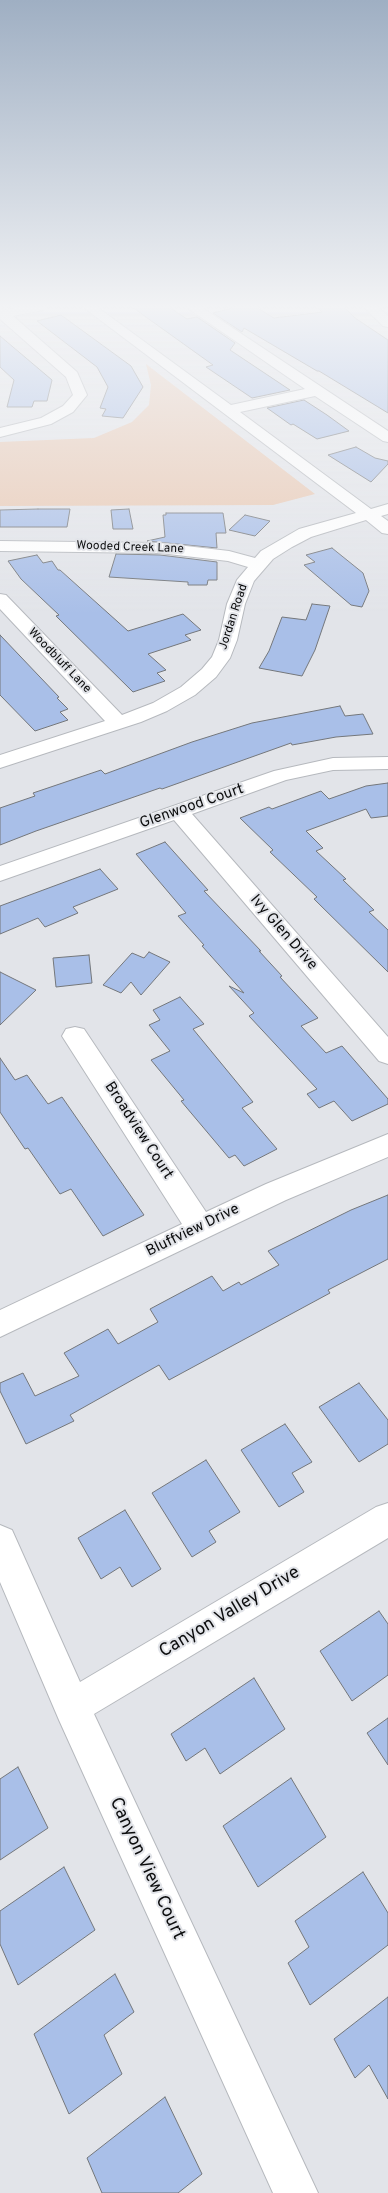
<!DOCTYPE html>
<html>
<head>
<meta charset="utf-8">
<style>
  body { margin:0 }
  canvas { display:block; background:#e2e4e9 }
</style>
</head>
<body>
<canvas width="388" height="2193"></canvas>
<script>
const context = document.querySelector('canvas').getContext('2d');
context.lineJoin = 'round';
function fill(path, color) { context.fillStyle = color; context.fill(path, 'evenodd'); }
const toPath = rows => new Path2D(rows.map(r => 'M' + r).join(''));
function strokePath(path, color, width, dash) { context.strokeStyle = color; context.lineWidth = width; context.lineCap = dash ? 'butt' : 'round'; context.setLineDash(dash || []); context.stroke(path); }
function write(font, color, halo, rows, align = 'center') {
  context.font = font + ' Overpass,sans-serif'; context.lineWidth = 4; context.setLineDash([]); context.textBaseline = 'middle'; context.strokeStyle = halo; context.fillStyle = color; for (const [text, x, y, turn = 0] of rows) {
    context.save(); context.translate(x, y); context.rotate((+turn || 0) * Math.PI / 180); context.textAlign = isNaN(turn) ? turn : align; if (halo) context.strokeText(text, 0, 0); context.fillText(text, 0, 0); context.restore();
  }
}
const green = toPath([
  [146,364,315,494,273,505,0,506,0,442,94,438,132,422,149,405,151,385]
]);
const building = toPath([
  [132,307,169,307,187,319,197,317,235,343,230,350,290,390,252,398,206,367,213,365,132,307],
  [237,307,256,307,274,318,322,312,317,307,344,307,355,318,388,340,388,413,319,371,317,371,244,328,242,332,213,313,237,307],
  [61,315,131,366,143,387,123,418,102,416,106,409,100,408,108,387,97,367,37,321,61,315],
  [0,336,52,380,47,401,34,401,32,407,7,407,14,380,0,367,0,336],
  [304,400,327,415,349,431,317,439,293,424,291,425,267,408,304,400],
  [356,447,375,458,388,461,388,464,371,482,328,455,356,447],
  [38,509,70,509,67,527,0,527,0,510,38,509],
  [129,509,133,529,113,529,111,510,129,509],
  [166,513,223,513,226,533,216,533,217,548,147,541,165,537,163,515,166,515,166,513],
  [245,515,270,521,255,536,229,530,245,515],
  [332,548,363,573,369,591,362,607,351,605,304,565,315,562,306,555,332,548],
  [116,554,160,555,217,562,217,580,208,580,207,585,188,585,188,582,109,577,116,554],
  [37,555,43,563,52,561,58,570,60,570,128,631,183,614,201,630,185,635,191,640,148,654,166,670,157,673,165,681,133,692,56,616,59,615,21,579,8,561,37,555],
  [312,604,330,606,315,650,302,676,259,668,269,651,282,617,306,620,312,604],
  [0,635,59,697,57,698,68,709,60,712,68,720,35,731,0,695,0,635],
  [340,706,345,716,363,714,373,734,336,737,292,745,291,743,162,789,160,788,36,831,0,845,0,808,35,796,33,793,101,770,105,774,192,742,252,723,340,706],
  [388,783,388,816,371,818,366,809,306,831,323,848,316,851,346,879,343,880,374,910,369,912,388,930,388,972,314,899,317,897,270,852,273,850,240,818,269,807,272,809,321,791,329,799,366,786,388,783],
  [165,842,208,890,204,891,261,951,259,951,282,976,280,977,318,1018,301,1026,326,1053,342,1046,388,1099,388,1104,352,1121,334,1101,319,1108,307,1094,317,1089,249,1016,254,1013,229,986,244,993,202,946,204,945,178,916,186,913,136,854,165,842],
  [100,869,118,889,73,907,78,913,45,927,38,918,0,934,0,906,100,869],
  [149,952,170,962,141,995,131,982,121,993,103,985,132,953,144,958,149,952],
  [89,955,92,983,56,987,53,958,89,955],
  [0,972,36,990,0,1025,0,972],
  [180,997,204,1024,193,1029,253,1102,242,1108,277,1149,244,1166,235,1155,229,1158,181,1101,184,1100,151,1060,170,1051,149,1025,160,1020,153,1010,180,997],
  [0,1058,15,1080,27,1075,48,1104,62,1097,144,1215,103,1236,71,1189,60,1194,28,1148,25,1149,0,1112,0,1058],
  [388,1195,388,1259,328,1290,330,1293,169,1380,159,1365,70,1415,74,1421,26,1444,0,1391,0,1383,23,1373,35,1396,79,1376,64,1353,108,1329,118,1344,158,1322,150,1309,212,1276,223,1291,239,1282,241,1285,279,1265,268,1251,351,1210,388,1195],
  [359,1383,388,1420,388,1444,359,1462,319,1407,359,1383],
  [285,1424,312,1462,292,1473,304,1492,279,1507,241,1450,285,1424],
  [206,1460,240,1512,209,1531,216,1542,192,1557,152,1493,206,1460],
  [125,1510,161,1569,132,1587,120,1567,101,1579,78,1538,125,1510],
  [379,1611,388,1624,388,1675,352,1701,320,1651,379,1611],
  [254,1678,285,1729,220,1774,205,1748,186,1761,171,1734,254,1678],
  [388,1718,388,1765,367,1733,388,1718],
  [18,1767,48,1828,0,1860,0,1779,18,1767],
  [291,1778,326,1837,258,1887,223,1826,291,1778],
  [64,1867,95,1930,18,1985,0,1944,0,1911,64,1867],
  [363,1872,388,1913,388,1945,310,2005,288,1963,309,1947,295,1921,363,1872],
  [115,1974,134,2012,104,2035,122,2074,69,2114,34,2034,115,1974],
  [388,1997,388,2099,369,2065,355,2078,334,2039,388,1997],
  [165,2097,202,2174,178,2193,102,2193,87,2158,165,2097]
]);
const minor = toPath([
  [20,307,44,307,43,310,13,316,77,372,87,395,73,412,51,424,0,437,0,428,41,418,63,406,73,395,66,377,0,319,0,308,5,310,20,307],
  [83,307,97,307,231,405,305,389,186,307,201,307,388,431,388,442,383,441,315,396,240,412,371,509,388,504,388,514,381,516,388,521,388,534,382,533,366,520,311,537,292,547,273,559,254,581,245,604,237,640,230,658,216,677,195,695,167,711,141,722,0,768,0,755,105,721,0,609,0,594,6,595,122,715,153,703,181,687,202,669,212,657,219,640,227,604,237,580,248,567,228,561,160,553,0,551,0,541,160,543,229,551,255,558,261,551,299,529,356,513,83,307],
  [364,307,378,307,388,316,388,327,383,326,364,307],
  [388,757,388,769,333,770,286,780,192,814,388,1037,388,1064,379,1061,174,820,0,881,0,866,274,771,333,758,388,757],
  [75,1027,84,1029,206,1212,266,1184,388,1134,388,1157,286,1200,0,1337,0,1310,182,1224,62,1036,66,1029,75,1027],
  [388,1503,388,1538,94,1714,318,2193,273,2193,59,1720,0,1582,0,1525,12,1530,80,1682,376,1507,388,1503]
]);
const farStreetnames = [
  ["Wooded Creek Lane",130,548,2],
  ["Jordan Road",234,617,-72],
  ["Woodbluff Lane",59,661,46]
];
const streetNames = [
  ["Glenwood Court",192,807,-19],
  ["Ivy Glen Drive",283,933,49],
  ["Broadview Court",138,1131,57],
  ["Bluffview Drive",193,1231,-26]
];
const nearStreetnames = [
  ["Canyon Valley Drive",230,1613,-31],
  ["Canyon View Court",146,1869,65]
];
fill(green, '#e9c8b2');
fill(building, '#a9bfe8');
strokePath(building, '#74777b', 1);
strokePath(minor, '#b6b9be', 2);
fill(minor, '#fff');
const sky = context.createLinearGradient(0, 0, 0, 614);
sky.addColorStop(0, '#9fafc3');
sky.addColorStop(0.5, '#f2f3f5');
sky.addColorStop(1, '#f2f3f500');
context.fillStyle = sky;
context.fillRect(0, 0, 388, 614);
write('12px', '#0b0c0d', '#e2e4e9', farStreetnames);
write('15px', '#0b0c0d', '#e2e4e9', streetNames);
write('18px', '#0b0c0d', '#e2e4e9', nearStreetnames);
</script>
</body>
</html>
